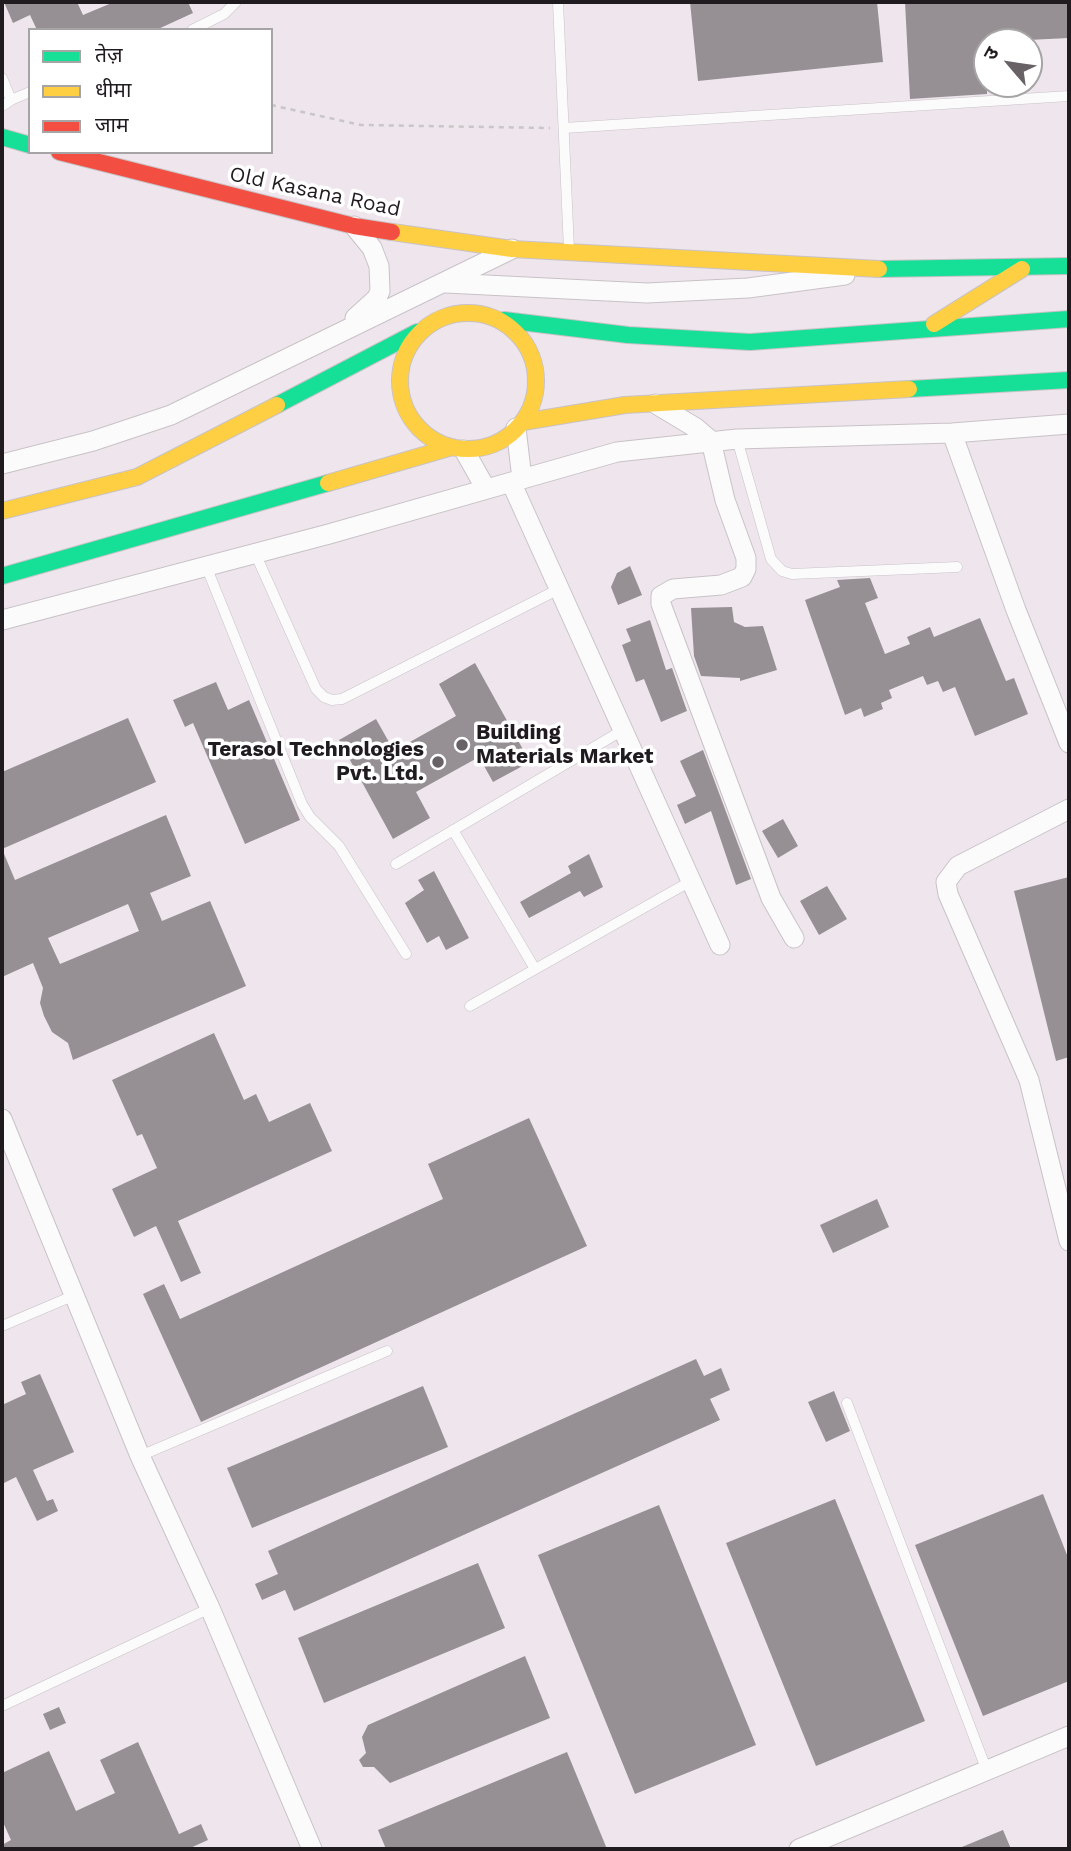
<!DOCTYPE html>
<html>
<head>
<meta charset="utf-8">
<style>
  body { margin:0 }
  #map { position:relative; width:1071px; height:1851px; overflow:hidden; background:#eee6ec; font-family:"Work Sans","Noto Sans Devanagari",sans-serif }
  canvas { display:block }
  .frame { position:absolute; inset:0; border:4px solid #201b1f; pointer-events:none }
  .legend { position:absolute; left:28px; top:28px; width:245px; height:126px; box-sizing:border-box; background:#fff; border:2px solid #a6a4a5; margin:0; padding:9px 12px; list-style:none; font-size:21px; color:#201b1f }
  .legend li { display:flex; align-items:center; gap:14px; height:35px }
  .legend b { width:35px; border:2px solid #a6a4a5 }
  .north { position:absolute; left:973px; top:28px; width:70px; height:70px; box-sizing:border-box; background:#fff; border:2px solid #a6a4a5; border-radius:50%; rotate:299deg; font-size:19px; font-weight:700; line-height:28px; text-align:center; color:#201b1f }
  .north::after { content:''; display:block; margin:auto; width:24px; height:32px; background:#686267; clip-path:polygon(50% 0,100% 100%,50% 72%,0 100%) }
</style>
</head>
<body>
<div id="map">
<canvas width="1071" height="1851"></canvas>
<div class="frame"></div>
<ul class="legend">
<li><b style="height:9px;background:#16e098"></b>तेज़</li>
<li><b style="height:9px;background:#ffcf43"></b>धीमा</li>
<li><b style="height:9px;background:#f24e42"></b>जाम</li>
</ul>
<div class="north">उ</div>
</div>
<script>
const context = document.querySelector('canvas').getContext('2d');
context.lineJoin = 'round';
function fill(path, color) { context.fillStyle = color; context.fill(path, 'evenodd'); }
const toPath = rows => new Path2D(rows.map(r => 'M' + r).join(''));
function strokePath(path, color, width, dash) { context.strokeStyle = color; context.lineWidth = width; context.lineCap = dash ? 'butt' : 'round'; context.setLineDash(dash || []); context.stroke(path); }
function write(font, color, halo, rows, align = 'center') {
  context.font = font + ' "Work Sans",sans-serif'; context.lineWidth = 7; context.setLineDash([]); context.textBaseline = 'middle'; context.strokeStyle = halo; context.fillStyle = color; for (const [text, x, y, turn = 0] of rows) {
    context.save(); context.translate(x, y); context.rotate((+turn || 0) * Math.PI / 180); context.textAlign = isNaN(turn) ? turn : align; if (halo) context.strokeText(text, 0, 0); context.fillText(text, 0, 0); context.restore();
  }
}
const building = toPath([
  [4,2,77,2,83,15,114,2,188,2,193,13,156,30,37,30,30,15,13,23],
  [690,2,877,2,883,62,698,81],
  [905,2,1069,2,1069,38,987,42,987,94,910,99],
  [630,566,642,595,618,605,611,587,617,573],
  [870,578,878,598,865,603,885,654,910,644,907,637,930,627,934,637,980,618,1006,681,1014,678,1028,714,975,736,955,687,943,692,938,681,927,685,923,676,889,690,892,698,881,703,883,709,864,717,861,708,845,715,805,600,840,587,837,580],
  [732,607,734,622,745,627,763,626,777,670,740,681,740,678,701,676,694,656,691,608],
  [650,620,666,670,672,668,687,711,661,722,644,679,636,682,622,645,631,641,626,629],
  [475,663,530,762,493,782,479,757,416,792,430,818,393,839,339,740,376,719,394,751,456,716,439,684],
  [216,682,228,710,249,700,300,820,245,844,193,723,185,727,173,700],
  [128,718,156,782,2,849,2,772],
  [703,750,751,879,736,885,711,811,685,824,677,805,696,796,680,761],
  [166,815,191,876,150,893,162,921,210,901,246,986,73,1060,68,1043,52,1032,44,1016,40,1003,43,988,33,963,2,977,2,849,15,880],
  [128,904,139,931,60,964,48,938],
  [783,819,798,846,778,858,762,831],
  [589,854,603,887,584,897,580,891,529,918,520,902,571,873,568,866],
  [434,871,469,938,446,950,439,936,427,943,405,903,424,890,418,880],
  [1069,877,1069,1057,1056,1061,1014,891],
  [827,886,847,919,819,935,800,901],
  [214,1033,244,1100,256,1094,269,1122,310,1103,332,1151,178,1221,201,1273,181,1282,156,1226,134,1237,112,1189,157,1168,142,1134,137,1136,112,1080],
  [529,1118,587,1246,201,1422,143,1294,164,1284,180,1319,443,1199,428,1164],
  [877,1199,889,1227,833,1253,820,1225],
  [696,1359,704,1376,721,1368,730,1390,710,1399,720,1420,294,1611,285,1590,262,1600,255,1584,278,1574,268,1551],
  [40,1374,74,1452,33,1470,47,1501,53,1499,58,1511,37,1521,16,1477,2,1484,2,1405,26,1394,21,1382],
  [423,1386,448,1447,252,1528,227,1468],
  [834,1391,850,1431,826,1442,808,1402],
  [1043,1494,1069,1560,1069,1681,983,1716,915,1545],
  [835,1499,925,1721,816,1766,726,1543],
  [659,1505,756,1745,635,1794,538,1555],
  [478,1563,505,1628,324,1703,298,1638],
  [525,1656,550,1718,390,1783,374,1767,363,1767,359,1760,366,1753,362,1737,368,1725],
  [59,1707,66,1723,50,1730,43,1714],
  [138,1742,179,1834,201,1824,208,1840,188,1849,2,1849,2,1845,11,1840,2,1820,2,1773,49,1751,76,1811,115,1793,100,1760],
  [567,1752,607,1849,386,1849,378,1830],
  [1003,1830,1011,1849,957,1849]
]);
const path = toPath([
  [271,105,361,125,550,128]
]);
const lane = toPath([
  [558,2,569,250],
  [192,30,224,14,236,2],
  [2,78,11,100,2,106],
  [11,100,30,92],
  [564,128,1069,96],
  [737,439,771,559,782,571,792,574,957,567],
  [255,553,316,689,324,697,332,700,342,699,559,589],
  [206,566,302,804,310,817,339,846,406,954],
  [453,830,535,969],
  [396,864,623,730],
  [470,1006,691,881],
  [2,1326,75,1295],
  [847,1403,987,1771],
  [140,1456,387,1351],
  [2,1706,210,1608]
]);
const street = toPath([
  [354,226,372,248,379,266,380,291,377,298,355,318],
  [446,283,647,293,748,288,845,275],
  [656,404,696,428,711,441,725,500,746,558,746,569,742,577,721,585,673,589,661,596,661,604,771,898,794,938],
  [516,428,522,479],
  [952,433,1016,610,1069,743],
  [464,450,486,489],
  [2,464,93,441,171,415,512,249],
  [511,482,720,945],
  [2,620,329,534,617,452,737,439,952,433,1069,424],
  [1069,809,958,866,946,882,948,894,1029,1080,1069,1241],
  [2,1119,140,1456,210,1608,312,1849],
  [799,1849,1069,1736]
]);
const fast = toPath([
  [2,137,30,145],
  [879,269,1069,266],
  [504,320,628,335,750,342,1069,319],
  [909,389,1069,380],
  [277,405,417,332],
  [2,576,328,483]
]);
const slow = toPath([
  [392,232,512,249,879,269],
  '400 381a68 68 0 1 1 136 0a68 68 0 1 1-136 0Z',
  [934,324,1022,269],
  [523,422,625,405,909,389],
  [328,483,452,447],
  [2,511,137,477,277,405]
]);
const jam = toPath([
  [59,152,354,226,392,232]
]);
const markers = [
  [462,745,7,"#686267"],
  [438,762,7,"#686267"]
];
const streetNames = [
  ["Old Kasana Road",315,192,12]
];
const poiNames = [
  ["Building",476,733],
  ["Materials Market",476,757],
  ["Terasol Technologies",424,750,"right"],
  ["Pvt. Ltd.",424,774,"right"]
];
fill(building, '#969095');
strokePath(lane, '#c8c2c6', 11);
strokePath(street, '#c8c2c6', 21);
strokePath(fast, '#c8c2c6', 18);
strokePath(slow, '#c8c2c6', 18);
strokePath(jam, '#c8c2c6', 18);
strokePath(path, '#c8c6c8', 2.5, [5, 5]);
strokePath(lane, '#fcfbfc', 10);
strokePath(street, '#fcfbfc', 19);
strokePath(fast, '#16e098', 16);
strokePath(slow, '#ffcf43', 16);
strokePath(jam, '#f24e42', 16);
for (const [x, y, r, color] of markers) { const dot = new Path2D(); dot.arc(x, y, r, 0, 2 * Math.PI); context.fillStyle = color; context.fill(dot); strokePath(dot, '#fff', 2.5); }
write('21px', '#201b1f', '#fff', streetNames);
write('bold 21px', '#201b1f', '#fff', poiNames, 'left');
</script>
</body>
</html>
